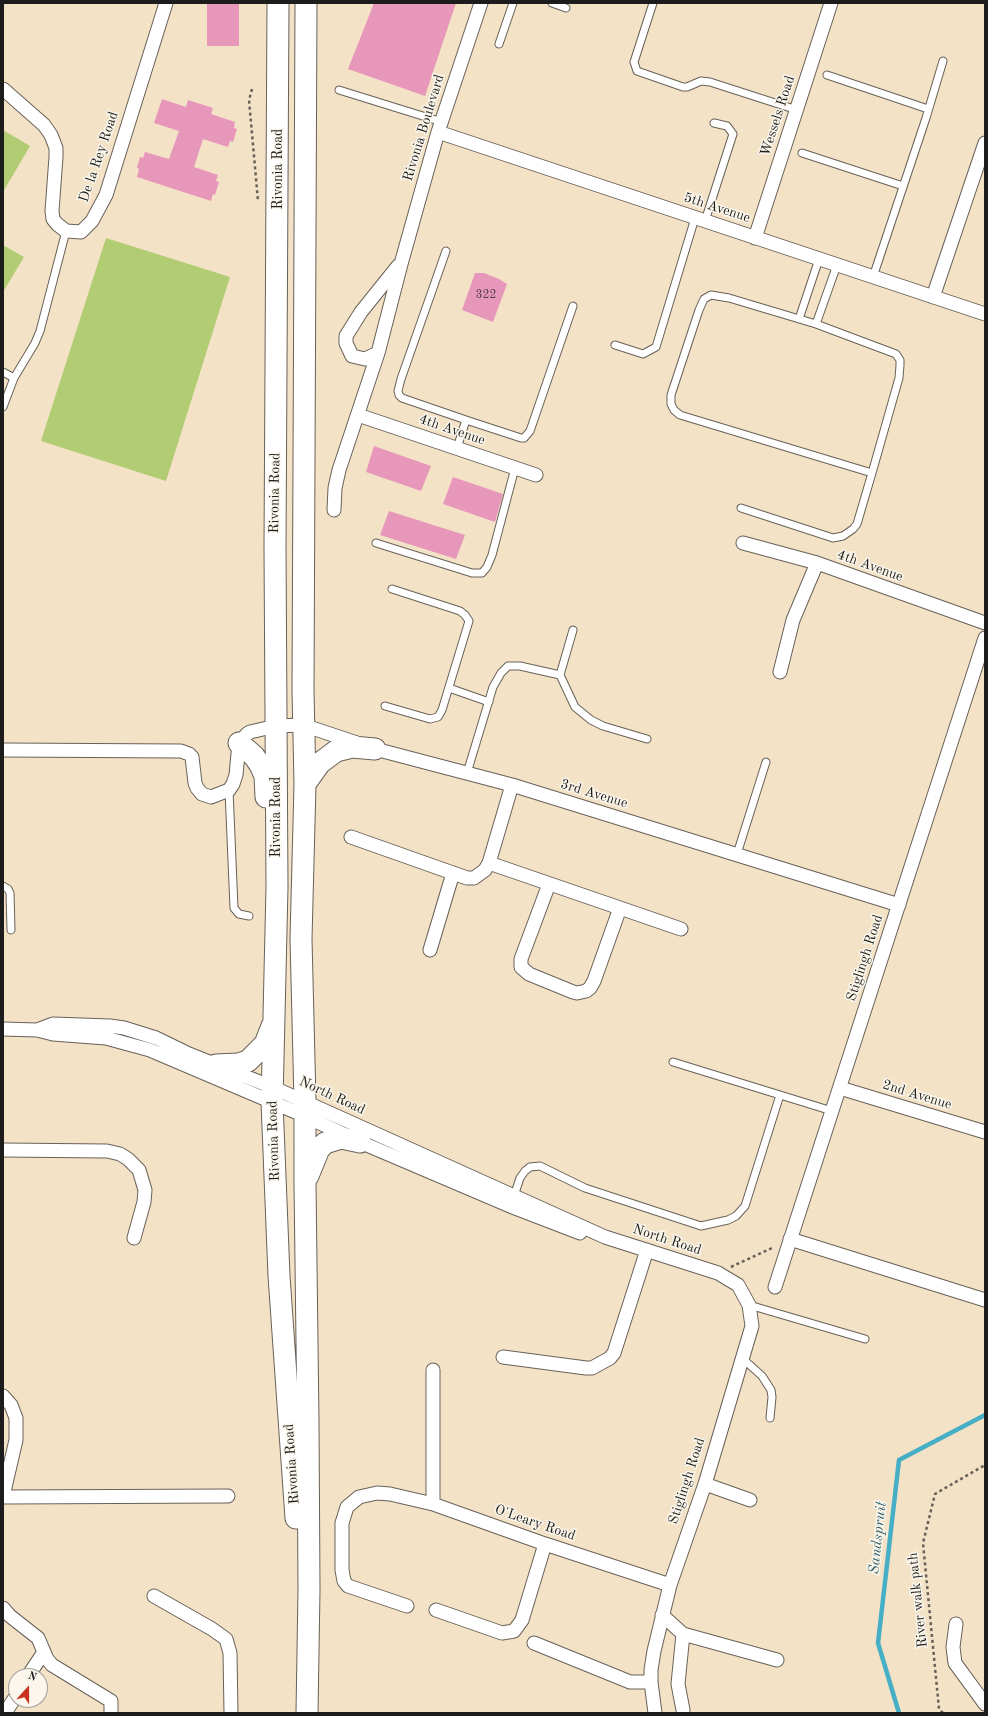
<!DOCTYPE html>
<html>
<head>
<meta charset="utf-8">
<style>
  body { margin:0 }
  #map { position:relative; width:988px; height:1716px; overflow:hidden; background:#f4e2c7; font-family:"Old Standard TT",serif }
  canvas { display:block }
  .frame { position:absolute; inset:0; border:4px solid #1c1c1c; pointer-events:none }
  .north { position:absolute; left:8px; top:1668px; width:40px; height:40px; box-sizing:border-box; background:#fbf7ec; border:1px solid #a29f99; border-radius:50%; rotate:21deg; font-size:11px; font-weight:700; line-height:16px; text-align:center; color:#1c1c1c }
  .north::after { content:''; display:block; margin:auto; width:14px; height:18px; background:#c8321e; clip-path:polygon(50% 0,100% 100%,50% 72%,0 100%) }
</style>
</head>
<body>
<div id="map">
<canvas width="988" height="1716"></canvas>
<div class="frame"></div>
<div class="north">N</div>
</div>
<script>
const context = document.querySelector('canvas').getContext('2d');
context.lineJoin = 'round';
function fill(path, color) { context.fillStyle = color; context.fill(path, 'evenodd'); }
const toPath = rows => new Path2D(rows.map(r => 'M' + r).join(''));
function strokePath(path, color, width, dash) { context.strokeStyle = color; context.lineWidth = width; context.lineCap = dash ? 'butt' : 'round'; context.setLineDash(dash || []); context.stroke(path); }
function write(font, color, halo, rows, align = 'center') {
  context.font = font + ' "Old Standard TT",serif'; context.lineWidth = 3; context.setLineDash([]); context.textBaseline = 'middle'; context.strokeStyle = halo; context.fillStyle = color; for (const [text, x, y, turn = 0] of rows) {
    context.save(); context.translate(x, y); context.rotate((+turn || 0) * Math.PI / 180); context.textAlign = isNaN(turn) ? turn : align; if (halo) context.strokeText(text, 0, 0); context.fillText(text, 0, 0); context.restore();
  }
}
const green = toPath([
  [3,130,30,146,3,192],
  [106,238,230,277,166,481,41,441],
  [3,245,24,257,3,292]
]);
const stream = toPath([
  [899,1713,878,1643,899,1460,985,1415]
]);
const building = toPath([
  [207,3,239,3,239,46,207,46],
  [374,3,456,3,425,96,348,69],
  [162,99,186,107,188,100,213,108,211,114,235,122,234,128,237,129,233,142,230,141,228,147,203,139,194,167,218,175,216,181,219,182,215,195,213,194,211,201,137,177,139,169,137,168,140,157,143,158,145,152,169,159,179,131,154,123],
  [475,273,484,273,499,279,507,284,493,322,462,310],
  [374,446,431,466,421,491,366,472],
  [453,477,503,494,495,522,443,504],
  [389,511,465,535,456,559,380,535]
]);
const path = toPath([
  [252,89,249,100,258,201],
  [731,1267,774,1247],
  [943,1713,939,1709,923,1543,935,1494,985,1465]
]);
const lane = toPath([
  [552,3,566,8],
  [653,3,634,62,637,71,683,87,687,87,701,81,710,82,797,110],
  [499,44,513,3],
  [827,75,928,109],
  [339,90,442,122],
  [802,153,903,186],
  [705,221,733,134,727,126,714,123],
  [446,251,401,379,398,391,399,395,402,398,466,420],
  [873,277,926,118,943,61],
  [799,319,819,259],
  [816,324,837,265],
  [615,345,643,354,656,347,695,218],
  [3,372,14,378],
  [3,407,14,378,35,343,40,331,66,231],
  [457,448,466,420,521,438,524,438,530,431,573,306],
  [741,508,833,538,843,536,853,529,857,524,872,473,899,378,900,365,900,360,896,354,816,324,729,298,711,295,704,299,699,310,671,395,671,404,674,410,680,415,872,473],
  [376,543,472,573,482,573,487,567,492,555,515,468],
  [560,675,573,630],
  [449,688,489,702],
  [385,706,430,719,438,717,442,710,469,621,465,615,460,611,392,589],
  [467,773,493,687,501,673,508,666,520,666,560,675,575,707,591,720,603,726,647,739],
  [229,790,234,908,239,914,249,916],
  [737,854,766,762],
  [3,886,8,889,10,893,11,930],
  [673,1062,832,1111],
  [514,1196,520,1178,525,1171,530,1167,540,1166,585,1188,701,1226,728,1220,736,1216,745,1206,780,1095],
  [749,1305,865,1339],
  [742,1358,762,1376,771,1390,772,1397,770,1418]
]);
const street = toPath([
  [3,89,44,125,51,135,56,148,56,157,52,211,53,219,57,224,66,231,81,232,92,221,106,195,166,3],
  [438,132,985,314],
  [755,238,831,3],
  [933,297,985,143],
  [378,353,365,359,352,356,346,343,346,336,361,312,398,266],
  [358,415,536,475],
  [334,510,335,488,339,470,378,353,401,264,438,132,481,3],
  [743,543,817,563,985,623],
  [780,672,793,620,817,563],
  [3,750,181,751,189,754,192,757,195,783,197,788,202,794,211,797,229,790,233,784,236,775,239,743,247,734,250,732,276,726,303,725,375,749,512,785,899,905],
  [351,837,467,878,474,878,485,870,489,863,512,785],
  [489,863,681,929],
  [549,884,521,959,521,967,529,974,573,992,577,993,586,991,590,988,594,981,620,908],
  [430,950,453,873],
  [3,1029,37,1030,53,1034,106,1038,150,1050,305,1116,360,1142,515,1208,580,1233],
  [37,1030,53,1024,110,1026,124,1028,156,1038,189,1054,272,1087,605,1237,718,1273,738,1285,749,1305,752,1326,705,1484,670,1585,654,1651,651,1670,651,1682,655,1713],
  [840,1088,985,1132],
  [3,1150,107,1151,120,1154,128,1159,139,1170,145,1190,144,1202,134,1238],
  [790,1239,985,1300],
  [775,1287,985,638],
  [503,1357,586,1368,592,1368,610,1358,614,1353,647,1250],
  [433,1370,433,1504],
  [3,1396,11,1405,16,1418,16,1440,3,1496],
  [705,1484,750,1500],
  [3,1497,228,1496],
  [154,1596,212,1629,226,1639,230,1653,231,1713],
  [407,1606,354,1588,348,1586,344,1581,342,1570,342,1523,347,1507,359,1497,377,1493,390,1494,433,1504,545,1544,670,1585],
  [3,1608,10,1616,38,1638,47,1659,52,1665,111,1701,111,1713],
  [436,1610,502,1633,514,1631,522,1620,545,1544],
  [662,1615,683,1634,777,1660],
  [956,1624,953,1647,955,1663,985,1704],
  [683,1634,678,1684,683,1710],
  [534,1643,630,1682,651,1682],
  [28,1676,44,1652],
  [5,1713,16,1696]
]);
const primary = toPath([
  [278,3,275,547,277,887,272,1102,279,1276,296,1518],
  [306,3,303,690,305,784,301,939,305,1101,305,1184,308,1421,309,1590,307,1713],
  [239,743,254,756,260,765,265,776,266,797],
  [305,784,320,763,336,751,352,747,375,749],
  [216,1065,238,1064,248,1061,265,1044,272,1026],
  [308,1176,319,1149,325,1143,341,1138,360,1142]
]);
const numberNames = [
  ["322",486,295]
];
const streetNames = [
  ["Wessels Road",778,116,-72],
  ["Rivonia Boulevard",424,128,-73],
  ["De la Rey Road",99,157,-71],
  ["Rivonia Road",278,169,-90],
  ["5th Avenue",717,208,18],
  ["4th Avenue",452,430,19],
  ["Rivonia Road",275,493,-89],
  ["4th Avenue",870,566,20],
  ["3rd Avenue",594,794,17],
  ["Rivonia Road",276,817,-90],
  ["Stiglingh Road",865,958,-72],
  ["2nd Avenue",917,1095,17],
  ["North Road",332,1096,25],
  ["Rivonia Road",274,1141,-92],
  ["North Road",667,1240,18],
  ["Rivonia Road",292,1464,-94],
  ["Stiglingh Road",687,1481,-72],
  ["O'Leary Road",535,1523,19],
  ["River walk path",918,1600,-96]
];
const waterNames = [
  ["Sandspruit",878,1538,-84]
];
fill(green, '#b1cc72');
strokePath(stream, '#46afc5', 4.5);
fill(building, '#e797ba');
strokePath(lane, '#686158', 9);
strokePath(street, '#686158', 15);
strokePath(primary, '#686158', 23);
strokePath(path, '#686158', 2.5, [3, 3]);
strokePath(lane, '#fff', 7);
strokePath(street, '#fff', 13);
strokePath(primary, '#fff', 21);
write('12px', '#4f3b44', null, numberNames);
write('14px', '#1c1c1c', '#fbf7ec', streetNames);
write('italic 15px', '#2f5e68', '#fbf7ec', waterNames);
</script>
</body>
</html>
